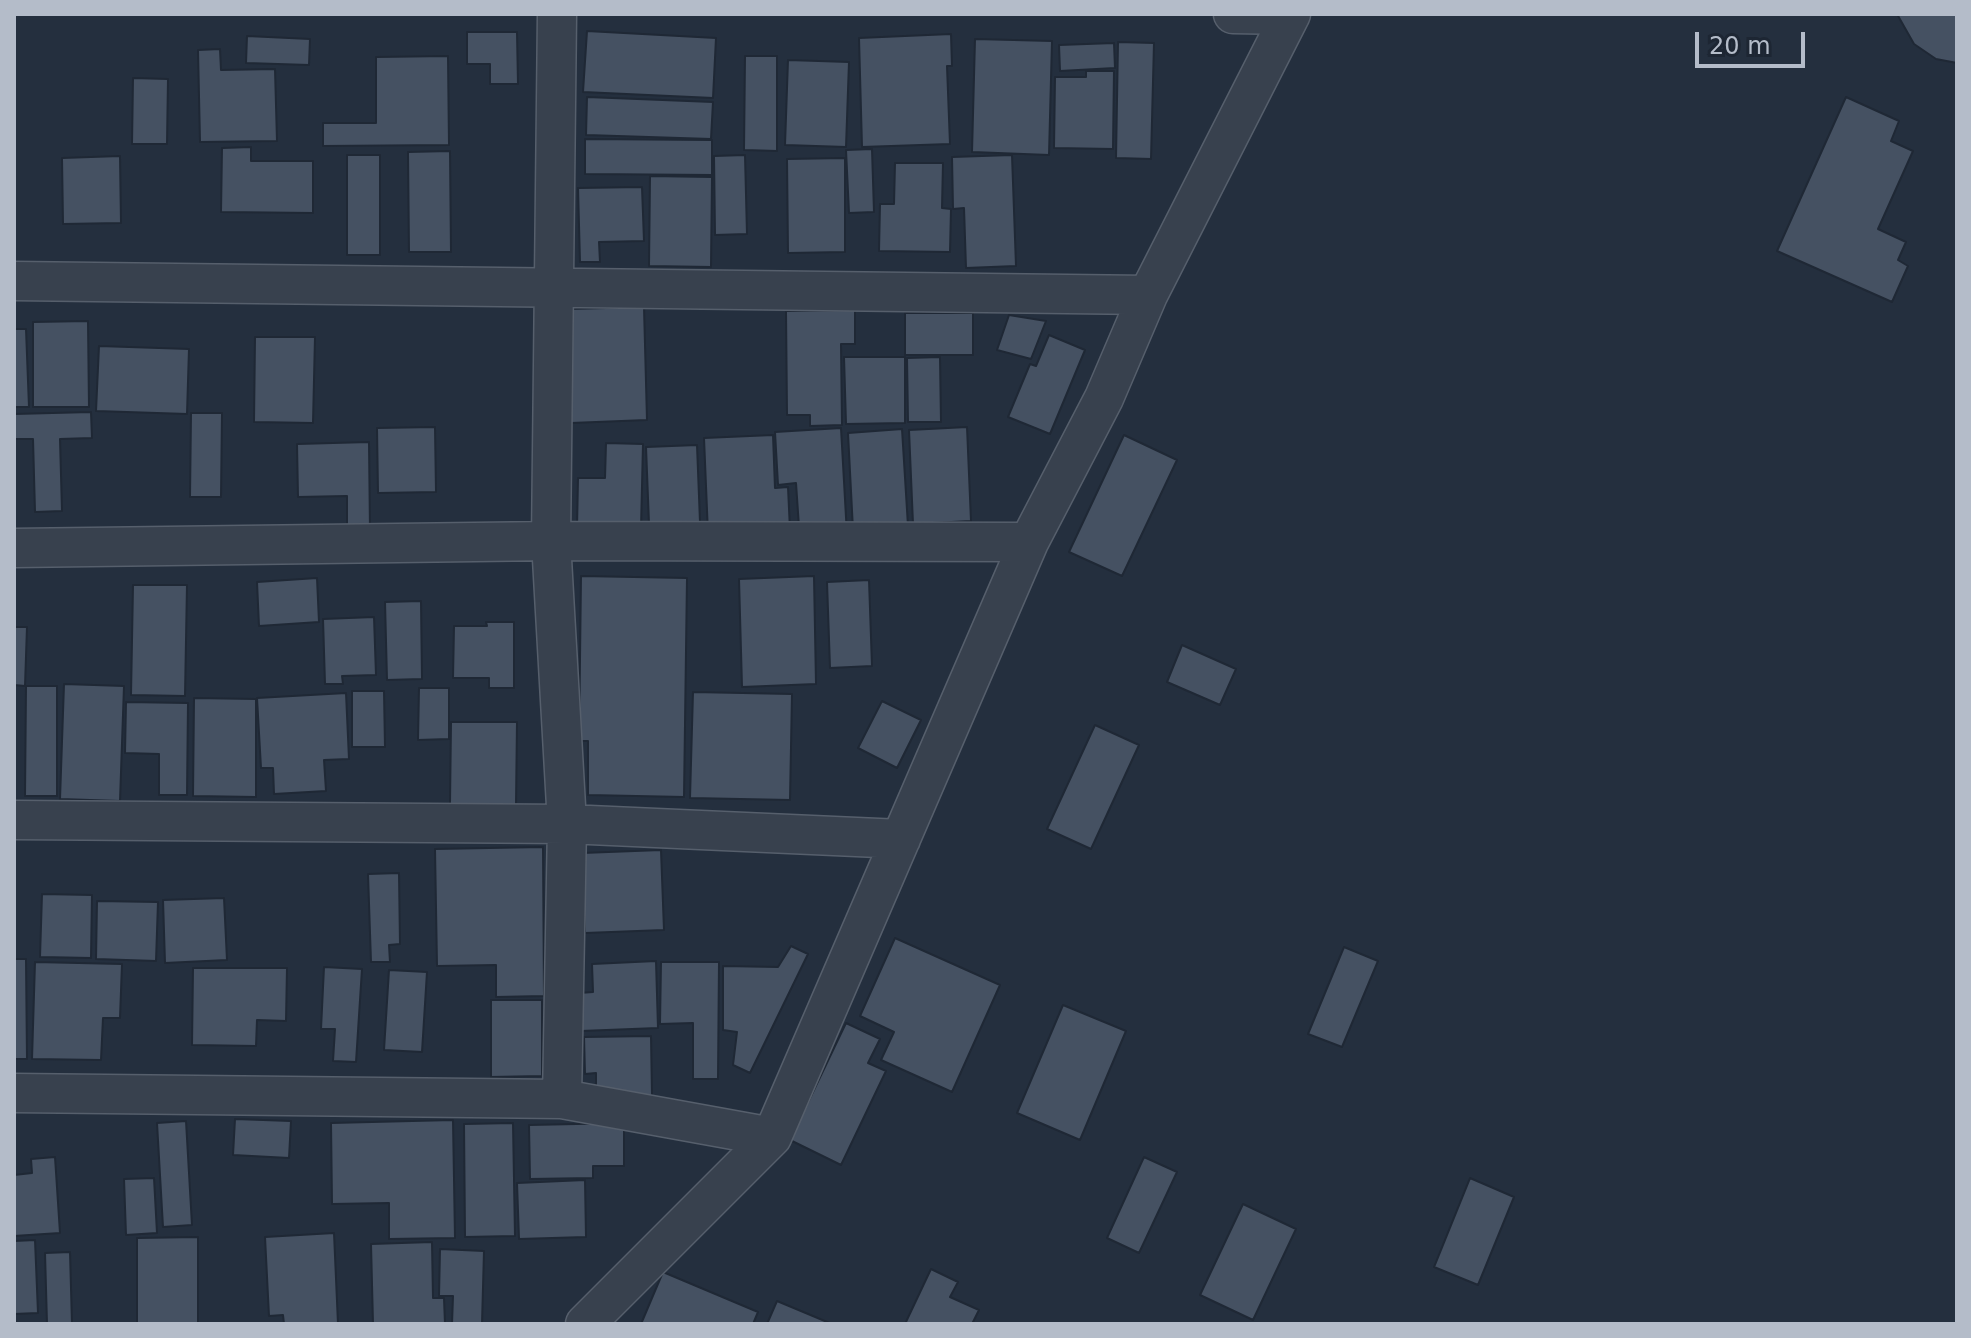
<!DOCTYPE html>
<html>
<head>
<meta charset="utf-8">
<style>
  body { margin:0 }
  #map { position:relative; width:1971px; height:1338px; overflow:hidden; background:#242f3e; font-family:"DejaVu Sans",sans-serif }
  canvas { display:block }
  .frame { position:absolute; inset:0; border:16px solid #b4bcc9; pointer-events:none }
  .scale { position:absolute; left:1695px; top:32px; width:110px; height:36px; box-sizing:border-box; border:4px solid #b4bcc9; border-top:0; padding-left:10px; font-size:24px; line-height:28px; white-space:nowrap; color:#b4bcc9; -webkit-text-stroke:6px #1d2633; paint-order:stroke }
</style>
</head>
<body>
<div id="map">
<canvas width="1971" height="1338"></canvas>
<div class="frame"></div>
<div class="scale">20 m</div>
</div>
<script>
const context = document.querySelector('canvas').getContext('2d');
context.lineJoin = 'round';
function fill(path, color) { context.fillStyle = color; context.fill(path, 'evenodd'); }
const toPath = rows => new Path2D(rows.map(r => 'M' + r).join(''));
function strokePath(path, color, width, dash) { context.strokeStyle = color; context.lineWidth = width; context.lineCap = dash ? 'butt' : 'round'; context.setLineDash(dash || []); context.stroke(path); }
const building = toPath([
  [1897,14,1957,14,1957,63,1936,59,1914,44,1897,14],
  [587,31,716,38,713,98,583,92,587,31],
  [467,32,517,32,518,84,490,84,490,64,467,64,467,32],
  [951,34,952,66,947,66,950,144,862,147,859,38,951,34],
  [247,36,310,39,309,65,246,63,247,36],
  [975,39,1052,41,1049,155,972,152,975,39],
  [1118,42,1154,43,1151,159,1116,158,1118,42],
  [1114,43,1115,68,1060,71,1059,45,1114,43],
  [220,49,221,70,275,69,277,141,200,142,198,50,220,49],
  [448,56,449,145,323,146,323,123,376,123,376,57,448,56],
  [745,56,777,56,777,151,744,150,745,56],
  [788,60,849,62,846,147,785,145,788,60],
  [1086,71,1114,71,1113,149,1054,148,1055,77,1086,77,1086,71],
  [133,78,168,79,167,144,132,144,133,78],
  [587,97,713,102,711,139,586,135,587,97],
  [1846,97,1899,121,1891,141,1913,151,1878,229,1906,242,1898,260,1908,266,1892,302,1777,251,1846,97],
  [585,139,712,140,712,175,585,174,585,139],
  [251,147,251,161,313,161,313,213,221,212,222,148,251,147],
  [872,149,874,212,849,213,846,150,872,149],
  [450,151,451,252,409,252,408,152,450,151],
  [347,155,380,155,380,255,347,255,347,155],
  [745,155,747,234,715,235,714,156,745,155],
  [1012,155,1016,266,966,268,964,208,953,209,952,157,1012,155],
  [120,156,121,223,63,224,62,158,120,156],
  [845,158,845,252,788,253,787,159,845,158],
  [895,163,943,163,942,208,951,209,950,252,879,251,880,204,894,204,895,163],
  [650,176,712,177,711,267,649,266,650,176],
  [642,187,644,241,599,242,600,262,580,262,578,188,642,187],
  [644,307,647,420,571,423,568,309,644,307],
  [855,310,855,344,841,344,842,425,810,426,810,415,787,415,786,311,855,310],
  [905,313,973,313,973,355,905,355,905,313],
  [1009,315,1046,321,1031,359,997,350,1009,315],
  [88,321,89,407,33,407,33,322,88,321],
  [14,329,26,329,29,407,14,407,14,329],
  [1049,335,1085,350,1050,434,1008,417,1030,364,1036,366,1049,335],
  [255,337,315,337,313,423,254,422,255,337],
  [99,346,189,349,187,414,96,411,99,346],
  [844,357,905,357,905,423,846,424,844,357],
  [940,357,941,422,908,422,907,358,940,357],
  [91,412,92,438,60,439,62,511,35,512,33,439,14,439,14,414,91,412],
  [191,413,222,413,221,497,190,497,191,413],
  [435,427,436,492,378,493,377,428,435,427],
  [967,427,971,521,913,524,909,430,967,427],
  [841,428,847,535,799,527,796,483,778,485,775,432,841,428],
  [902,429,908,526,853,530,848,433,902,429],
  [773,435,775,488,788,487,790,530,708,534,704,438,773,435],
  [1124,435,1177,460,1122,576,1069,552,1124,435],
  [369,442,370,531,347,532,347,496,298,497,297,444,369,442],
  [606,443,643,444,641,529,577,528,578,478,605,478,606,443],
  [697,445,700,522,649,524,646,447,697,445],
  [581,576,687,578,684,797,588,795,588,741,579,741,581,576],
  [814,576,816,684,742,687,739,579,814,576],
  [317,578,319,622,259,626,257,582,317,578],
  [869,580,872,666,830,668,827,582,869,580],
  [133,585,187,585,185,696,131,695,133,585],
  [421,601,422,679,387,680,385,602,421,601],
  [374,617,376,675,342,676,343,684,325,684,323,619,374,617],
  [486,622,514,622,514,688,489,688,489,678,453,678,454,626,487,626,486,622],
  [14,627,27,627,25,686,14,685,14,627],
  [1182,645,1236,669,1220,705,1167,682,1182,645],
  [64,684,124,686,120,801,60,799,64,684],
  [26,686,57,686,57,796,25,796,26,686],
  [419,688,449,688,449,739,418,740,419,688],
  [352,691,384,691,385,747,352,747,352,691],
  [693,692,792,694,790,800,690,798,693,692],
  [346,693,349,759,324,760,326,791,274,794,273,768,261,768,257,698,346,693],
  [194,698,256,699,256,797,193,796,194,698],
  [882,701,921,720,897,768,858,748,882,701],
  [126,702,188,703,187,795,159,795,159,754,125,753,126,702],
  [451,722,517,722,516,805,450,804,451,722],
  [1095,725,1139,745,1091,849,1047,829,1095,725],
  [543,847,544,996,496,997,496,965,437,966,435,849,543,847],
  [661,850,664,930,585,933,582,853,661,850],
  [399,873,400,944,389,945,390,962,371,962,368,874,399,873],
  [42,894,92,895,91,958,40,957,42,894],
  [224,898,227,960,165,963,163,900,224,898],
  [97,901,158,902,156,961,96,959,97,901],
  [895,938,1000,985,952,1092,881,1060,894,1032,860,1016,895,938],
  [791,946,808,954,750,1073,733,1065,737,1032,723,1030,723,966,778,967,791,946],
  [1344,947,1378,961,1342,1047,1308,1034,1344,947],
  [14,959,26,959,27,1059,14,1059,14,959],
  [656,961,658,1028,581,1031,579,993,593,992,592,964,656,961],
  [35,962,122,964,120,1018,103,1018,101,1060,32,1059,35,962],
  [661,962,719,962,718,1079,693,1079,693,1023,660,1024,661,962],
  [324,967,362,969,356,1062,333,1061,335,1029,321,1029,324,967],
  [193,968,287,968,286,1021,257,1020,256,1046,192,1045,193,968],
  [389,970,427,972,422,1052,384,1050,389,970],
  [491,1000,542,1000,542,1076,491,1077,491,1000],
  [1063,1005,1126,1031,1080,1140,1017,1113,1063,1005],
  [846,1023,880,1039,868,1063,886,1071,841,1165,790,1140,846,1023],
  [651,1036,652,1095,596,1096,596,1073,585,1074,584,1037,651,1036],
  [235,1119,291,1121,289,1158,233,1155,235,1119],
  [453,1120,455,1238,389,1239,389,1203,332,1204,331,1123,453,1120],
  [186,1121,192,1225,163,1227,157,1123,186,1121],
  [513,1123,515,1236,465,1237,464,1124,513,1123],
  [624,1123,624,1166,593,1166,593,1178,530,1179,529,1125,624,1123],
  [55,1157,60,1233,14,1236,14,1175,32,1173,31,1159,55,1157],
  [1144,1157,1177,1172,1139,1253,1107,1238,1144,1157],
  [154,1178,157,1233,126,1235,124,1179,154,1178],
  [1470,1178,1514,1197,1478,1285,1434,1267,1470,1178],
  [585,1180,586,1237,519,1239,517,1183,585,1180],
  [1243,1204,1296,1229,1253,1320,1200,1295,1243,1204],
  [334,1233,338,1324,284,1324,283,1315,269,1316,265,1237,334,1233],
  [198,1237,198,1324,137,1324,137,1238,198,1237],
  [35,1240,38,1313,14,1314,14,1241,35,1240],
  [432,1242,433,1298,444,1298,445,1324,373,1324,371,1244,432,1242],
  [440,1249,484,1251,482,1324,452,1324,453,1296,439,1296,440,1249],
  [70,1252,72,1324,47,1324,45,1253,70,1252],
  [931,1269,958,1282,950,1297,979,1310,972,1324,905,1324,931,1269],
  [663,1272,758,1312,753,1324,641,1324,663,1272],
  [777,1301,832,1324,767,1324,777,1301]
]);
const minor = toPath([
  [557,14,551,541,567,824,562,1099],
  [1233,14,1290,15],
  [14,281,1148,295],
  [14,548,551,541,1029,542],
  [14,820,567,824,901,839],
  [14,1093,562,1099,772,1137],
  [585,1324,772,1137,1029,542,1104,398,1148,295,1291,14]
]);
fill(building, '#455162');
strokePath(building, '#1f2835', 2);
strokePath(minor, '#565f6c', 41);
strokePath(minor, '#38414e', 38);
</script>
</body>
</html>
